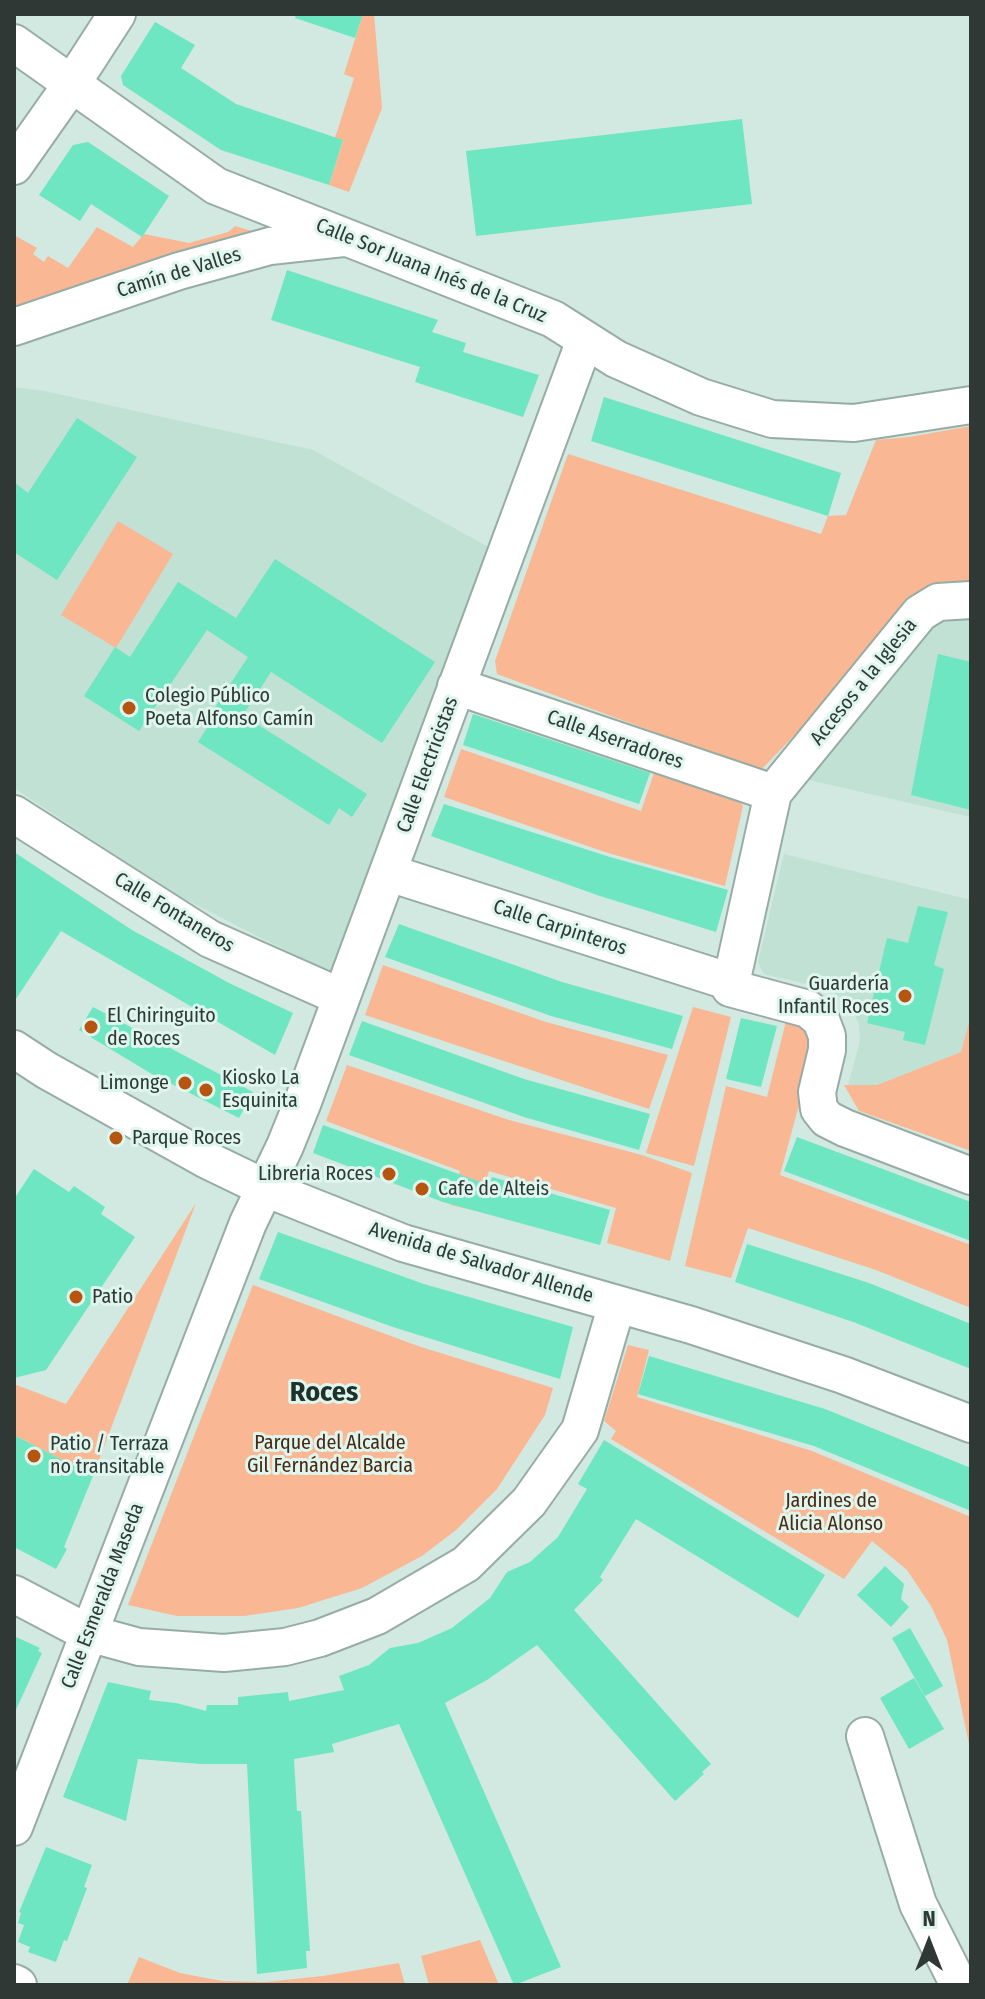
<!DOCTYPE html>
<html>
<head>
<meta charset="utf-8">
<style>
  body { margin:0 }
  #map { position:relative; width:985px; height:1999px; overflow:hidden; background:#d1e9e0; font-family:"Fira Sans Condensed",sans-serif }
  canvas { display:block }
  .frame { position:absolute; inset:0; border:16px solid #2f3834; pointer-events:none }
  .north { position:absolute; left:889px; top:1903px; width:80px; height:80px; -webkit-text-stroke:6px #def6ed; paint-order:stroke; rotate:0deg; font-size:22px; font-weight:700; line-height:32px; text-align:center; color:#2f3834 }
  .north::after { content:''; display:block; margin:auto; width:28px; height:36px; background:#2f3834; clip-path:polygon(50% 0,100% 100%,50% 72%,0 100%) }
</style>
</head>
<body>
<div id="map">
<canvas width="985" height="1999"></canvas>
<div class="frame"></div>
<div class="north">N</div>
</div>
<script>
const context = document.querySelector('canvas').getContext('2d');
context.lineJoin = 'round';
function fill(path, color) { context.fillStyle = color; context.fill(path, 'evenodd'); }
const toPath = rows => new Path2D(rows.map(r => 'M' + r).join(''));
function strokePath(path, color, width, dash) { context.strokeStyle = color; context.lineWidth = width; context.lineCap = dash ? 'butt' : 'round'; context.setLineDash(dash || []); context.stroke(path); }
function write(font, color, halo, rows, align = 'center') {
  context.font = font + ' "Fira Sans Condensed",sans-serif'; context.lineWidth = 6; context.setLineDash([]); context.textBaseline = 'middle'; context.strokeStyle = halo; context.fillStyle = color; for (const [text, x, y, turn = 0] of rows) {
    context.save(); context.translate(x, y); context.rotate((+turn || 0) * Math.PI / 180); context.textAlign = isNaN(turn) ? turn : align; if (halo) context.strokeText(text, 0, 0); context.fillText(text, 0, 0); context.restore();
  }
}
const built = toPath([
  [14,387,44,391,313,450,492,549,330,973,173,893,14,788],
  [971,612,971,817,804,779,933,618],
  [784,854,971,900,971,1015,961,1052,877,1085,848,1085,860,1041,859,1024,850,1004,828,989,764,974,758,962]
]);
const green = toPath([
  [363,14,374,14,382,108,349,192,329,185,343,141,335,138,354,78,344,74],
  [235,226,258,233,14,307,14,235,37,248,33,254,44,262,48,256,68,268,97,227,133,247,144,234,189,243,228,232],
  [971,426,971,587,861,666,760,771,497,674,495,661,568,454,821,534,828,516,846,515,876,440,909,437],
  [118,521,173,554,116,648,61,615],
  [461,749,641,811,655,770,740,802,743,806,725,886,608,853,444,797],
  [383,965,546,1022,668,1055,649,1109,365,1015],
  [693,1007,731,1017,694,1166,646,1153],
  [971,1015,971,1151,859,1111,844,1085,877,1085,961,1052],
  [787,1017,803,1025,810,1041,812,1057,780,1175,971,1245,971,1308,876,1270,748,1228,731,1278,685,1266,726,1086,767,1097],
  [347,1065,509,1120,642,1155,692,1173,670,1261,607,1243,616,1208,489,1171,476,1211,451,1205,460,1171,326,1121],
  [196,1203,93,1476,14,1435,14,1384,66,1404],
  [253,1285,418,1346,553,1388,545,1415,497,1489,456,1530,422,1556,362,1588,298,1608,244,1616,177,1616,128,1605],
  [628,1345,649,1350,637,1397,812,1451,971,1517,971,1753,947,1640,931,1606,907,1570,872,1541,844,1579,611,1439,616,1431,604,1421],
  [480,1940,499,1985,429,1985,421,1956],
  [139,1957,180,1973,222,1981,266,1982,323,1976,399,1963,405,1985,127,1985]
]);
const building = toPath([
  [296,14,363,14,355,38,295,18],
  [155,22,195,45,181,68,236,104,343,140,329,185,221,150,123,85,121,76],
  [742,119,752,204,476,236,466,151],
  [88,142,169,196,142,237,91,204,80,221,39,195,73,145],
  [287,270,438,320,432,332,466,343,463,352,539,375,523,417,415,382,420,367,271,320],
  [604,397,841,473,828,516,591,441],
  [77,418,137,457,57,580,14,552,14,482,28,493],
  [275,559,435,662,382,743,271,672,243,715,367,794,352,817,339,808,329,825,198,742,216,714,212,712,248,657,207,630,139,731,84,696,115,647,130,657,178,582,236,618],
  [938,654,971,662,971,810,911,795],
  [473,714,650,773,639,804,463,745],
  [444,804,610,857,728,890,716,932,600,896,431,836],
  [14,852,132,930,231,984,293,1013,275,1055,61,931,14,1002],
  [918,906,948,912,934,965,944,969,925,1045,903,1040,905,1032,867,1023,887,938,908,943],
  [399,924,562,982,683,1016,672,1049,551,1016,385,957],
  [93,1007,253,1092,239,1118,150,1073,79,1030],
  [741,1018,777,1026,761,1087,726,1079],
  [362,1021,524,1079,650,1114,639,1150,524,1117,349,1055],
  [323,1125,489,1185,492,1177,610,1210,600,1245,443,1202,313,1153],
  [797,1137,971,1202,971,1241,784,1171],
  [34,1169,69,1192,74,1186,105,1207,101,1214,135,1237,46,1370,14,1378,14,1199],
  [278,1232,424,1284,573,1327,560,1379,393,1327,259,1279],
  [747,1244,869,1283,971,1324,971,1369,856,1323,735,1282],
  [649,1356,825,1409,971,1468,971,1511,814,1446,638,1394],
  [14,1435,93,1476,64,1547,67,1549,56,1569,14,1547],
  [604,1440,825,1575,798,1618,636,1519,600,1577,603,1580,574,1610,711,1764,702,1772,704,1774,675,1801,537,1645,487,1680,445,1703,561,1967,514,1985,399,1724,332,1744,334,1752,294,1759,297,1811,301,1811,310,1951,306,1951,307,1968,257,1974,247,1764,201,1764,138,1759,126,1821,63,1797,108,1682,151,1691,149,1700,176,1703,206,1711,207,1705,238,1705,238,1697,288,1692,289,1701,344,1690,339,1676,369,1665,390,1648,418,1643,452,1628,490,1598,507,1572,530,1562,558,1537,587,1489,578,1484],
  [885,1566,904,1584,901,1599,909,1607,891,1627,857,1595],
  [910,1628,943,1686,925,1696,892,1638],
  [14,1636,40,1648,38,1651,42,1653,14,1714],
  [914,1678,944,1729,909,1749,880,1698],
  [46,1847,92,1865,84,1887,87,1888,67,1941,64,1940,56,1962,28,1952,30,1947,18,1942,24,1925,18,1923,21,1913,19,1912]
]);
const minor = toPath([
  [14,43,216,186,553,319,616,359,701,397,772,419,854,423,971,405],
  [14,166,71,85,117,14],
  [14,327,179,271,270,246,343,238],
  [971,600,938,602,920,613,773,793,730,988,808,1009,821,1020,827,1036,827,1050,817,1092,819,1109,827,1119,845,1128,971,1176],
  [456,686,773,793],
  [14,814,210,939,341,997],
  [389,873,731,982],
  [14,1049,46,1070,207,1160,265,1188,403,1243,691,1325,843,1375,971,1424],
  [14,1594,88,1633,139,1647,224,1653,285,1647,320,1638,377,1616,466,1564,529,1502,580,1430,617,1304],
  [865,1736,918,1904,959,1985],
  [14,1827,248,1223,285,1146,302,1104,585,340],
  [14,1983,18,1985]
]);
const markers = [
  [129,708,8,"#b55510"],
  [905,996,8,"#b55510"],
  [91,1027,8,"#b55510"],
  [185,1083,8,"#b55510"],
  [206,1090,8,"#b55510"],
  [116,1138,8,"#b55510"],
  [389,1174,8,"#b55510"],
  [422,1189,8,"#b55510"],
  [76,1297,8,"#b55510"],
  [34,1456,8,"#b55510"]
];
const streetNames = [
  ["Calle Sor Juana Inés de la Cruz",431,271,22],
  ["Camín de Valles",179,273,-17],
  ["Accesos a la Iglesia",864,682,-51],
  ["Calle Aserradores",615,740,19],
  ["Calle Electricistas",428,765,-70],
  ["Calle Fontaneros",174,913,31],
  ["Calle Carpinteros",560,928,18],
  ["Avenida de Salvador Allende",481,1263,17],
  ["Calle Esmeralda Maseda",103,1596,-69]
];
const poiNames = [
  ["Colegio Público",145,696],
  ["Poeta Alfonso Camín",145,719],
  ["Guardería",889,984,"right"],
  ["Infantil Roces",889,1007,"right"],
  ["El Chiringuito",107,1016],
  ["de Roces",107,1039],
  ["Kiosko La",222,1078],
  ["Esquinita",222,1101],
  ["Limonge",169,1083,"right"],
  ["Parque Roces",132,1138],
  ["Libreria Roces",373,1174,"right"],
  ["Cafe de Alteis",438,1189],
  ["Patio",92,1297],
  ["Patio / Terraza",50,1444],
  ["no transitable",50,1467]
];
const parkNames = [
  ["Parque del Alcalde",330,1443],
  ["Gil Fernández Barcia",330,1466],
  ["Jardines de",831,1501],
  ["Alicia Alonso",831,1524]
];
const districtNames = [
  ["Roces",324,1393]
];
fill(built, '#c0e1d4');
fill(green, '#fab793');
fill(building, '#6de6c1');
strokePath(minor, '#96aca4', 40);
strokePath(minor, '#fff', 36);
for (const [x, y, r, color] of markers) { const dot = new Path2D(); dot.arc(x, y, r, 0, 2 * Math.PI); context.fillStyle = color; context.fill(dot); strokePath(dot, '#def6ed', 3); }
write('20px', '#2f3834', '#def6ed', streetNames);
write('20px', '#2f3834', '#def6ed', poiNames, 'left');
write('20px', '#4a2713', '#def6ed', parkNames);
write('bold 28px', '#1e312a', '#def6ed', districtNames);
</script>
</body>
</html>
